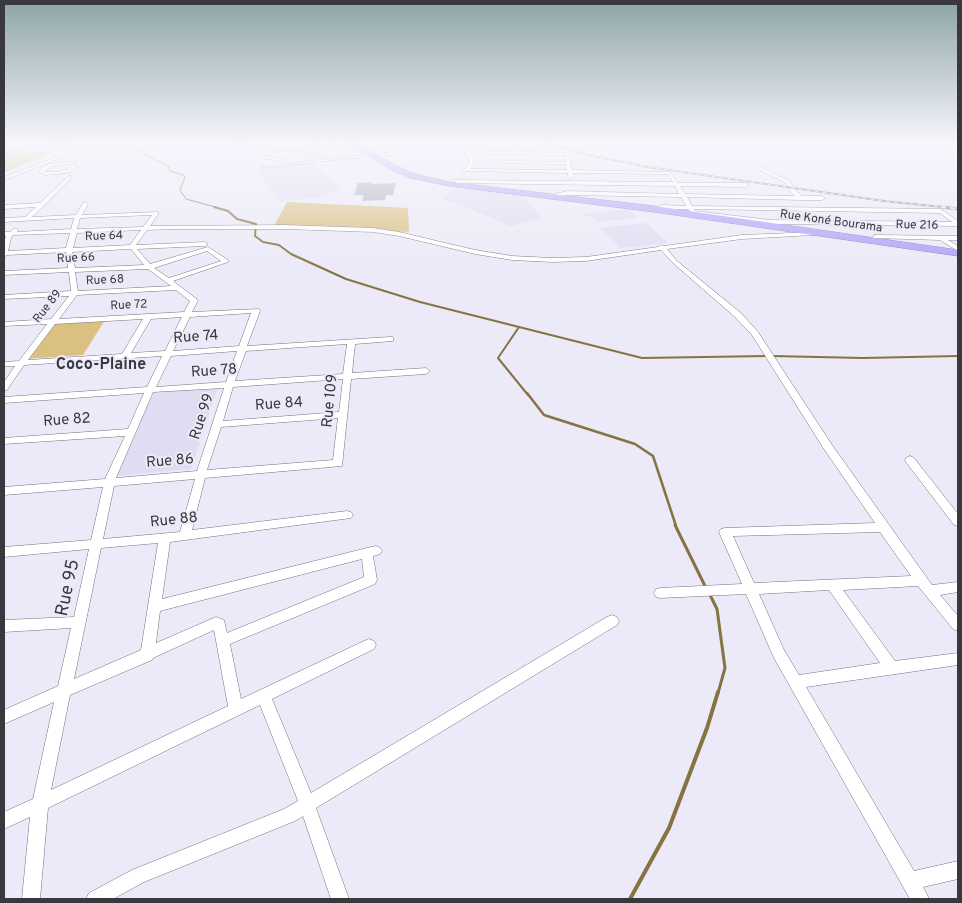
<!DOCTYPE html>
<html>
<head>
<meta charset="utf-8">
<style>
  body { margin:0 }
  #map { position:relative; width:962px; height:903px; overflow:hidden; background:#eceaf8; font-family:Overpass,sans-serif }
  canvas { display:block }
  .frame { position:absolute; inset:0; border:5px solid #39383e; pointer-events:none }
</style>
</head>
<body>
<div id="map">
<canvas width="962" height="903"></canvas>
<div class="frame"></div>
</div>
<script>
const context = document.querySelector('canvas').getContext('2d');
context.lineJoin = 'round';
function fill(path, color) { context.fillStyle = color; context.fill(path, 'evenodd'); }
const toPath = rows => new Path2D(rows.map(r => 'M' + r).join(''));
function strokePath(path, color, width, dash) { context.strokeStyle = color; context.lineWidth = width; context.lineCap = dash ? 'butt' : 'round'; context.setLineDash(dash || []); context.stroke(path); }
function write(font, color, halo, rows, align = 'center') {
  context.font = font + ' Overpass,sans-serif'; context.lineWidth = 4; context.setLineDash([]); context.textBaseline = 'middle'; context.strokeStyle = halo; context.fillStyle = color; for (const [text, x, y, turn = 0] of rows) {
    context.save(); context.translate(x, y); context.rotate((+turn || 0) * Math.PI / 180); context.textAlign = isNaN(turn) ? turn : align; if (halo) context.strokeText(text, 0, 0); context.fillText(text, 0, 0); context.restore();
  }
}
const built = toPath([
  [311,162,340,188,323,197,279,202,257,170],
  [457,188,521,194,542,218,511,226,442,198],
  [628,209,637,218,597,222,591,216,585,217,582,214],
  [646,223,668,243,621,248,600,228],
  [218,388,191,469,115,476,154,392]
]);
const green = toPath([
  [4,147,22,149,19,151,51,153,4,173],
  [287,202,408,208,409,232,274,226],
  [105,320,83,355,24,359,51,323]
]);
const streamFar4 = toPath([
  [45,143,130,147,168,166,170,171,183,175,185,177,180,190,186,199,219,208]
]);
const streamFar3 = toPath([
  [214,207,228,211,237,219,256,224,255,236,263,242,279,245,291,254,346,279,420,302,642,358,767,356],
  [519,327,498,358,528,395],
  [772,356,863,358,958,356]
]);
const streamFar2 = toPath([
  [527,393,544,415,635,444,653,456,676,526]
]);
const streamFar1 = toPath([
  [675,525,706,588],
  [709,593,717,609,725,668,718,693]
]);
const stream = toPath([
  [630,899,669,828,707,728,718,692]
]);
const building = toPath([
  [372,182,372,184,396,183,393,195,386,195,385,200,362,201,364,195,354,195,358,183]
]);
const minor = toPath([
  [94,143,99,143,4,180,4,177,94,143],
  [160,143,165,143,149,150,145,149,160,143],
  [232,143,241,143,326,156,324,157,232,143],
  [322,143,331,143,324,145,364,151,362,152,322,147,320,146,293,149,291,148,322,143],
  [391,143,395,143,396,154,374,158,372,156,263,168,261,167,371,154,373,156,392,152,391,143],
  [461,143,519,143,521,144,520,152,567,153,569,154,572,170,670,172,678,183,746,183,749,185,746,187,680,186,685,194,795,196,790,191,786,183,758,169,760,167,790,181,794,189,802,196,822,196,825,198,822,200,801,200,687,197,692,206,941,209,958,221,958,226,770,224,693,214,688,209,663,209,654,211,651,209,663,205,686,206,681,197,567,195,550,199,548,198,548,196,567,191,679,194,675,186,456,183,454,180,673,182,668,174,573,173,574,177,571,179,568,177,568,173,467,171,463,174,461,173,470,163,461,143],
  [466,145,517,145,516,152,485,152,487,154,565,155,566,162,502,161,500,162,502,163,566,164,567,170,470,169,475,163,466,145],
  [694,209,940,213,952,222,770,220,695,211,694,209],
  [261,155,286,160,286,161,284,162,259,157,261,155],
  [68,162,78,166,70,172,58,174,45,175,39,172,42,167,49,164,68,162],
  [68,164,72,166,66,170,58,172,44,172,52,166,68,164],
  [70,175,72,178,32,217,76,215,83,203,85,202,88,204,82,215,158,212,159,213,150,226,285,225,373,228,399,232,475,250,512,256,552,258,586,257,658,247,661,245,664,246,742,235,816,232,816,234,814,235,742,239,667,249,677,261,741,313,758,332,832,445,932,585,958,582,958,592,940,595,958,616,958,631,953,629,918,586,843,590,895,661,958,653,958,665,806,687,914,871,958,861,958,879,923,887,929,899,910,899,774,658,746,594,660,598,656,597,654,593,656,589,660,588,742,584,719,532,721,529,725,528,875,523,824,449,752,335,735,317,673,263,661,250,586,261,552,262,512,260,475,254,399,236,373,232,285,229,179,229,147,230,136,245,205,242,208,244,205,246,137,249,150,264,208,247,228,260,228,262,173,281,198,300,192,312,259,309,260,311,247,346,390,337,393,337,393,341,355,344,352,373,426,368,430,371,426,374,351,379,342,466,205,478,192,530,347,511,351,512,353,515,351,518,170,542,162,599,367,548,376,546,380,548,382,551,380,554,373,556,377,580,375,584,230,644,241,699,364,641,369,639,374,641,376,645,374,649,272,699,311,793,607,617,612,615,617,617,619,621,617,625,316,808,349,899,331,899,303,816,295,821,144,882,113,899,86,899,89,893,132,870,284,809,298,801,260,705,48,808,40,899,22,899,30,817,4,829,4,812,33,799,54,702,4,724,4,710,58,686,71,628,4,632,4,620,74,617,89,549,4,557,4,547,91,540,103,487,4,495,4,487,105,479,125,436,4,444,4,438,128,429,144,393,4,403,4,397,147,387,162,356,24,365,7,390,4,391,4,382,15,366,4,366,4,362,19,361,47,324,4,326,4,322,51,319,69,296,4,299,4,295,71,291,69,272,4,275,4,271,68,268,66,252,7,255,4,257,4,242,6,236,4,236,4,232,10,232,15,228,18,230,17,232,71,229,74,218,4,222,4,218,25,217,36,207,4,209,4,205,40,203,70,175],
  [152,215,143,227,77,229,80,218,152,215],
  [141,230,130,245,73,248,77,233,141,230],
  [70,233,66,248,8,251,11,238,13,235,70,233],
  [131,249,144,265,75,268,72,252,131,249],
  [207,251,221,261,169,278,154,268,207,251],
  [148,269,171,286,78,291,75,272,148,269],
  [176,290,190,301,184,312,59,319,77,295,176,290],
  [251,313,239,346,173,351,190,317,251,313],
  [182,317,165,351,131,353,151,319,182,317],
  [143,319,122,354,28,360,55,324,143,319],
  [347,344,343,374,235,381,246,351,347,344],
  [237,351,226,382,156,387,171,356,237,351],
  [343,379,339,412,223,421,233,387,343,379],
  [224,388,197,471,116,478,153,392,224,388],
  [338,418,333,460,207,470,221,427,338,418],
  [195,479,180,532,103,539,114,486,195,479],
  [880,532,911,576,754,583,733,536,880,532],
  [158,543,141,650,74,679,101,548,158,543],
  [362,559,364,577,227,633,224,620,216,617,156,643,160,611,362,559],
  [829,590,880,663,799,675,784,650,759,594,829,590],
  [214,630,228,706,51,790,70,695,152,660,153,658,214,630],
  [875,235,958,236,958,240,948,240,958,246,958,251,940,240,873,238,872,237,875,235],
  [910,456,914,458,958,514,958,526,954,525,906,462,905,460,906,458,910,456]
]);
const highway = toPath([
  [349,143,356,143,399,167,415,174,449,182,654,206,958,250,958,256,654,212,449,186,410,178,393,171,349,143]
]);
const railFar1 = toPath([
  [547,143,588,155,648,167,884,201,952,208]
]);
const rail = toPath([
  [941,207,958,209]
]);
const farStreetnames = [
  ["Rue Koné Bourama",831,222,8],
  ["Rue 216",917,226,1],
  ["Rue 64",104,237,-2],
  ["Rue 66",76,259,-3],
  ["Rue 68",105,281,-3],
  ["Rue 72",129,306,-3],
  ["Rue 89",48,307,-52]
];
const streetNames = [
  ["Rue 74",196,338,-4],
  ["Rue 78",214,372,-4],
  ["Rue 109",331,401,-84],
  ["Rue 84",279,405,-4],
  ["Rue 99",203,417,-72],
  ["Rue 82",67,421,-4],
  ["Rue 86",170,462,-5],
  ["Rue 88",174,521,-6]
];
const neighbourhoodNames = [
  ["Coco-Plaine",101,366]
];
const nearStreetnames = [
  ["Rue 95",69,588,-78]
];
fill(built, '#dfddf1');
fill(green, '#dac181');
strokePath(streamFar4, '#867342', 1);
strokePath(streamFar3, '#867342', 2);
strokePath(streamFar2, '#867342', 2.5);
strokePath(streamFar1, '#867342', 3);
strokePath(stream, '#867342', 4);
fill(building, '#afadbb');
strokePath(minor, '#72717d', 1);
strokePath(highway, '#887db6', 1);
fill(minor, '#fff');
fill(highway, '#b2a2f7');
strokePath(railFar1, '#8d8b95', 2);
strokePath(rail, '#8d8b95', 3);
strokePath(railFar1, '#eceaf8', 1, [4]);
strokePath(rail, '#eceaf8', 2, [5]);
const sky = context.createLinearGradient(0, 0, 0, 269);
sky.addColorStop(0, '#8ea4a6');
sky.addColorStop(0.53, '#f6f6fc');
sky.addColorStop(1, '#f6f6fc00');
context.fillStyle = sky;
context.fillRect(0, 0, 962, 269);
write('12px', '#39383e', '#eceaf8', farStreetnames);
write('15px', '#39383e', '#eceaf8', streetNames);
write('bold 16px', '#39383e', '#eceaf8', neighbourhoodNames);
write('18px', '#39383e', '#eceaf8', nearStreetnames);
</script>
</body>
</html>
